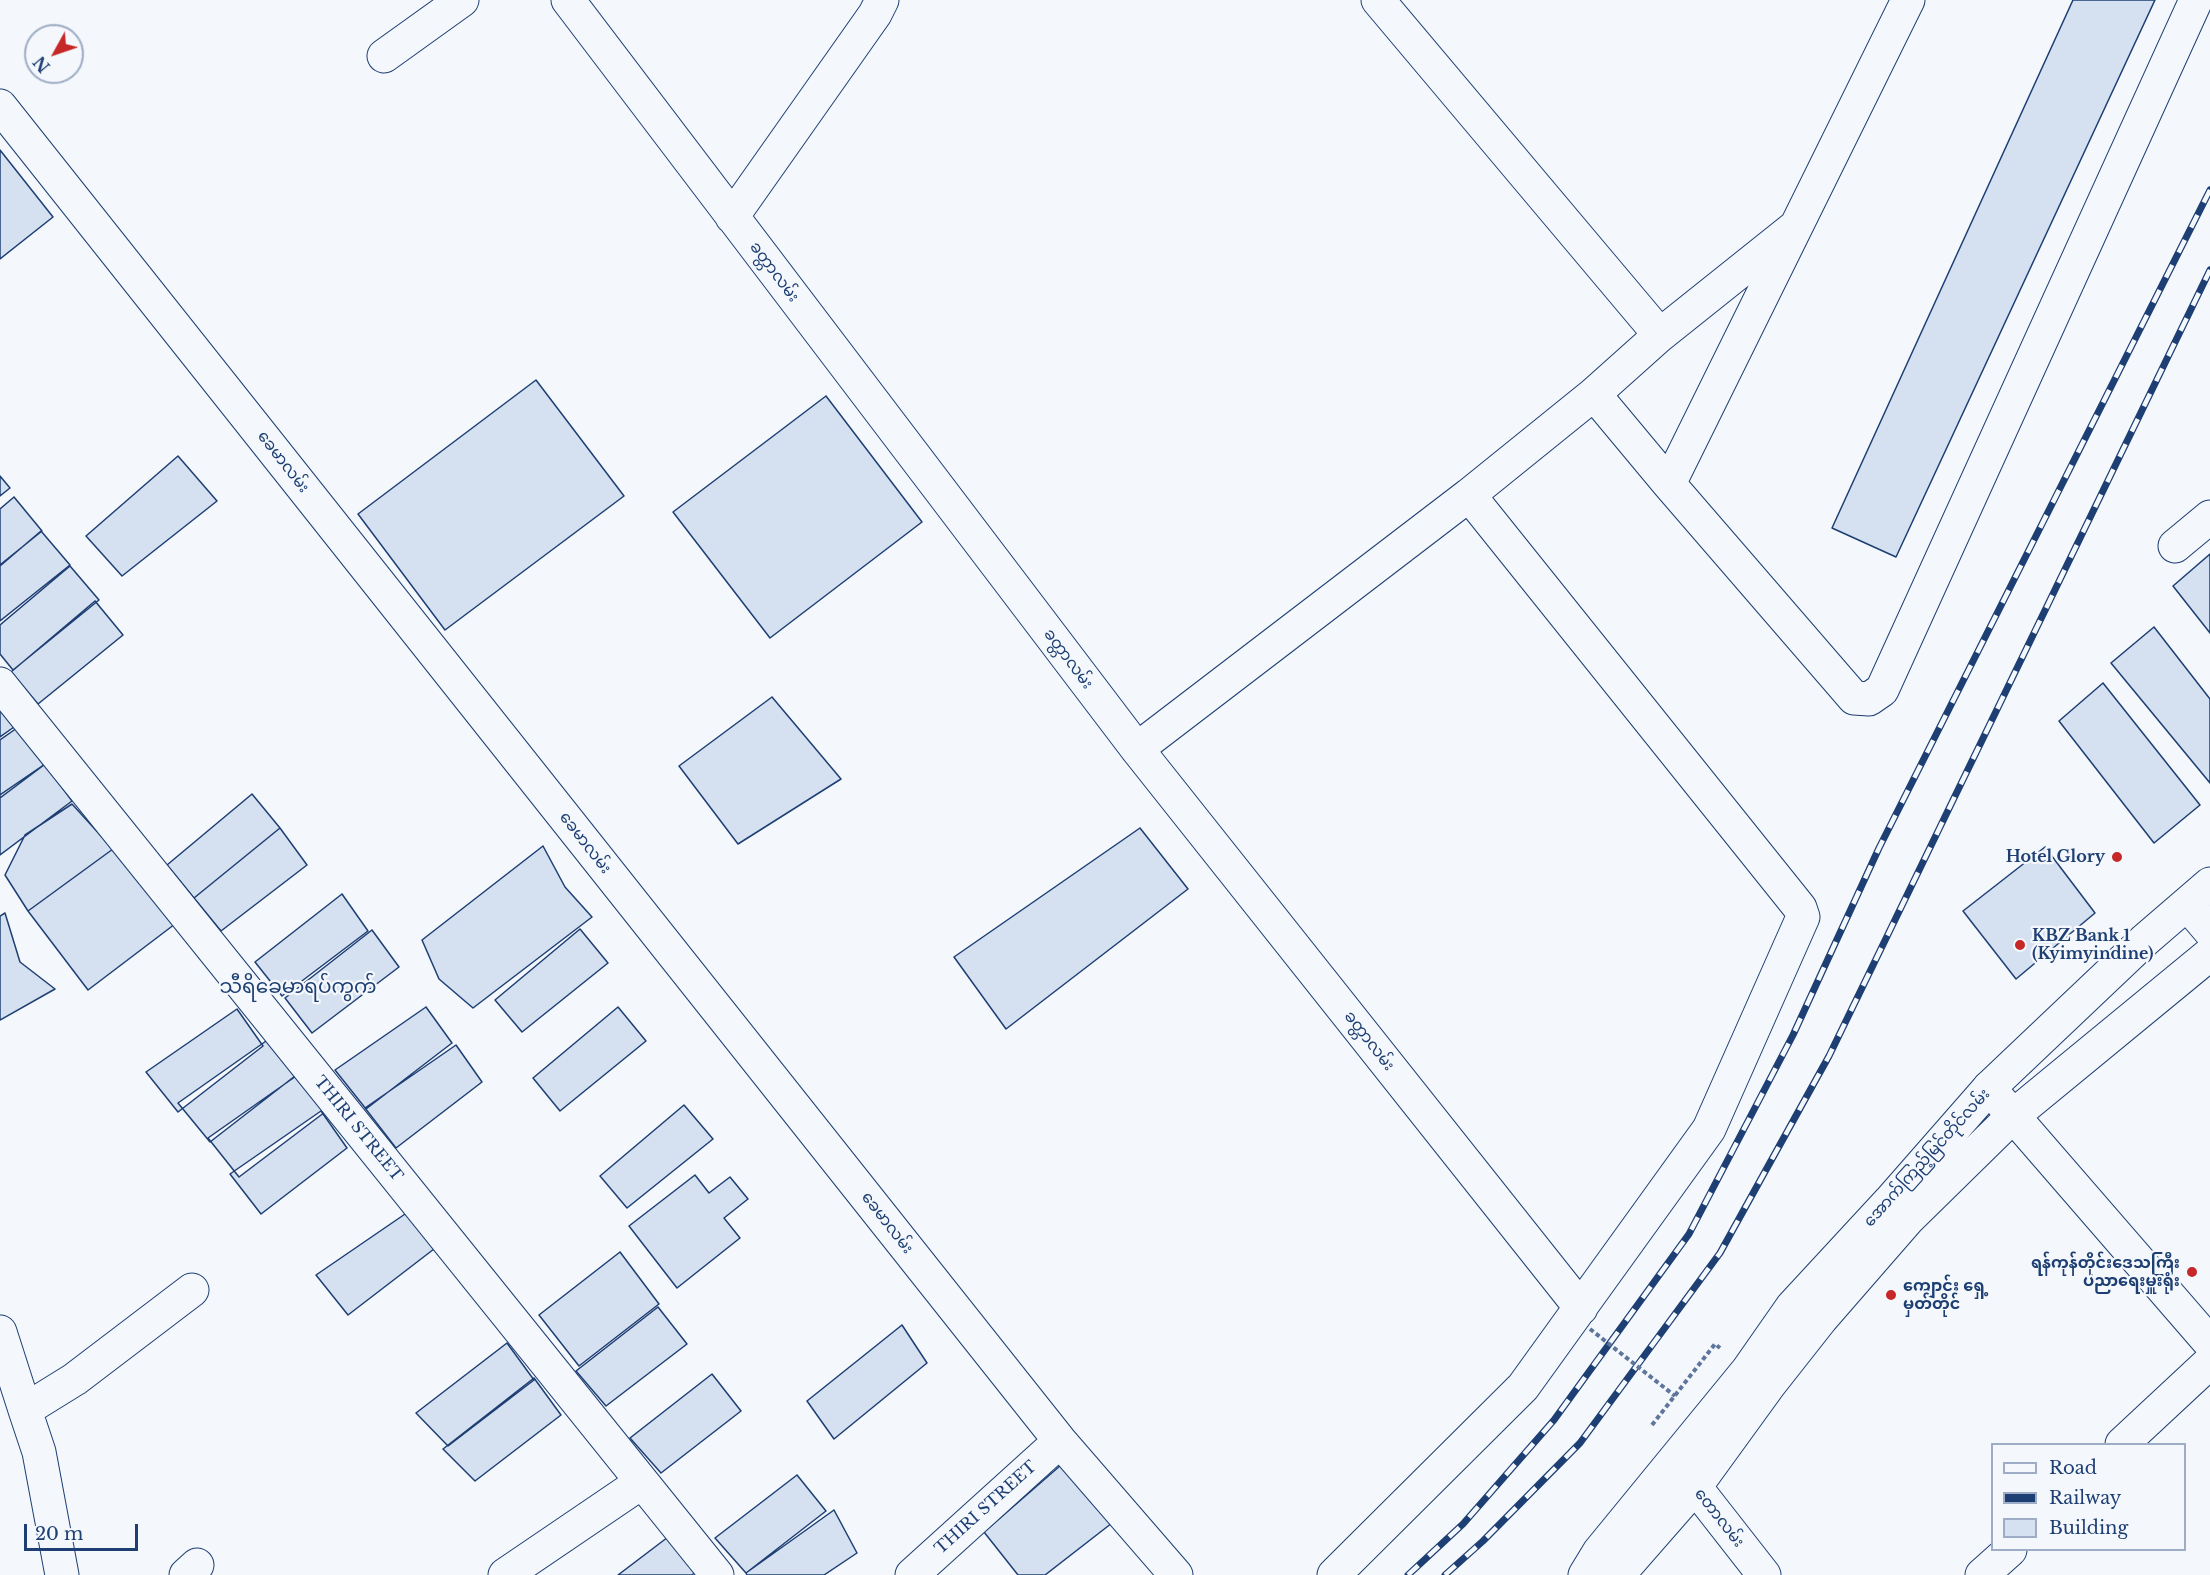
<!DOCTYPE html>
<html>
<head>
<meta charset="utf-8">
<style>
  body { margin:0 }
  #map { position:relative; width:2210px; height:1575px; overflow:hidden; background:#f4f7fb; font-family:"Libre Baskerville",serif }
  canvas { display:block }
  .legend { position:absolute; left:1991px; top:1443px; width:195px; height:108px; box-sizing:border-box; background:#f4f7fb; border:2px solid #9eadc5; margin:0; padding:8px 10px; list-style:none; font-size:18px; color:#1d3f73 }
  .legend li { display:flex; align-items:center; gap:12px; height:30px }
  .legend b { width:30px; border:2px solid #9eadc5 }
  .north { position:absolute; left:24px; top:24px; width:60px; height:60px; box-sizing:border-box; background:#f4f7fb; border:2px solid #9eadc5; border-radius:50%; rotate:230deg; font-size:16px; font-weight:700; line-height:24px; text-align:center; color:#1d3f73 }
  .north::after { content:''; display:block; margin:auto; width:21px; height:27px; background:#c62828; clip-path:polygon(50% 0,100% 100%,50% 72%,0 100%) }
  .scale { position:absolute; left:24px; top:1524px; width:114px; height:27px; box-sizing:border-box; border:3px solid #1d3f73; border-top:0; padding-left:8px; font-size:18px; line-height:21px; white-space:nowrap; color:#1d3f73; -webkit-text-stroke:4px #f4f7fb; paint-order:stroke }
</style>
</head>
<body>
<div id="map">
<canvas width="2210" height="1575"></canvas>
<ul class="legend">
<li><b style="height:8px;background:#f4f7fb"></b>Road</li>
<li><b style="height:8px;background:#1d3f73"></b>Railway</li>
<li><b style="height:16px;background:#d5e0f0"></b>Building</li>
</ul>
<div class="north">N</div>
<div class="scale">20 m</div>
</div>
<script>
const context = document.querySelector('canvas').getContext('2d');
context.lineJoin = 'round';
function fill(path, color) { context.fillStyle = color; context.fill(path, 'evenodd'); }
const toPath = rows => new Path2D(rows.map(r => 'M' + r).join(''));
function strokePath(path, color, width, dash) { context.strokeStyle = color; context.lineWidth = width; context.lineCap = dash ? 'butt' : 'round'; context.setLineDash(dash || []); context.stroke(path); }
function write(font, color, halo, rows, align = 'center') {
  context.font = font + ' "Libre Baskerville","Noto Sans Myanmar",serif'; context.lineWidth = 4.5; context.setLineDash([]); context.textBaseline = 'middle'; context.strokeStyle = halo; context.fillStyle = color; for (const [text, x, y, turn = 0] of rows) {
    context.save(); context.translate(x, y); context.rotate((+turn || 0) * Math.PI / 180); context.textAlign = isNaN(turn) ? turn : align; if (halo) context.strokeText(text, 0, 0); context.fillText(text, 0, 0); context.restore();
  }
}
const building = toPath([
  [2073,0,2155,0,1896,557,1832,528,2073,0],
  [0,150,53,217,0,259,0,150],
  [536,380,624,496,445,630,358,514,536,380],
  [826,396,922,522,770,638,673,512,826,396],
  [178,456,217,501,122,576,86,536,178,456],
  [0,476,10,488,0,496,0,476],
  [14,497,42,531,0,565,0,509,14,497],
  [41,531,70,565,0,621,0,566,41,531],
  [2210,554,2210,633,2173,586,2210,554],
  [70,566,99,600,13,670,0,654,0,625,70,566],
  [95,601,123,635,38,704,11,672,95,601],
  [2154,627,2210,699,2210,783,2111,663,2154,627],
  [2103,683,2200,805,2154,843,2059,721,2103,683],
  [772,697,841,779,738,844,679,766,772,697],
  [0,708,14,727,0,737,0,708],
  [17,728,44,765,0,798,0,740,17,728],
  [45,764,72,801,0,855,0,795,45,764],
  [252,794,280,828,194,898,167,865,252,794],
  [72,804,113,849,28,911,5,875,25,835,72,804],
  [280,828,307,865,221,931,194,898,280,828],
  [1140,828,1188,889,1006,1029,954,957,1140,828],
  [543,846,565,887,592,917,473,1008,439,979,422,940,543,846],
  [2045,847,2095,913,2016,979,1963,911,2045,847],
  [113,849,175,924,88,990,28,911,113,849],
  [342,894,368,931,282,996,255,962,342,894],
  [5,913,20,962,55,989,0,1020,0,916,5,913],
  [580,929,608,963,522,1032,495,1000,580,929],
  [372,930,399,967,312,1033,285,998,372,930],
  [426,1007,452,1043,366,1109,335,1070,426,1007],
  [618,1007,646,1041,560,1111,533,1078,618,1007],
  [237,1009,263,1046,178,1112,146,1072,237,1009],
  [269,1039,295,1076,210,1142,178,1103,269,1039],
  [456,1045,482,1082,396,1148,365,1108,456,1045],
  [299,1074,325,1112,239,1177,208,1138,299,1074],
  [684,1105,713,1139,627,1208,600,1176,684,1105],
  [321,1111,347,1148,261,1214,230,1174,321,1111],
  [695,1175,709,1193,730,1177,748,1199,724,1218,740,1238,677,1288,629,1226,695,1175],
  [408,1212,434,1249,348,1315,316,1275,408,1212],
  [620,1252,659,1304,579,1366,539,1315,620,1252],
  [658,1307,687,1344,606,1406,576,1371,658,1307],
  [902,1325,927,1363,834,1439,807,1401,902,1325],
  [507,1343,534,1380,448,1446,416,1413,507,1343],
  [712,1374,741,1411,661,1473,630,1438,712,1374],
  [534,1378,561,1415,475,1481,443,1449,534,1378],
  [1061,1465,1112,1523,1045,1575,1018,1575,984,1532,1061,1465],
  [797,1475,826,1511,746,1573,715,1538,797,1475],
  [834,1510,857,1553,824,1575,747,1575,746,1573,834,1510],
  [672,1534,698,1570,692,1575,618,1575,672,1534]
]);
const path = toPath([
  [1652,1425,1715,1344,1720,1348]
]);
const minor = toPath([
  [568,0,1137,749,1581,1308],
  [1378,0,1660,335],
  [384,56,462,0],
  [0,106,1060,1441,1176,1575],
  [732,217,875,14,882,0],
  [1594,394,1669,484,1854,698,1869,699,1882,690,2196,0],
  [1669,484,1908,0],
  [2175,546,2210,517],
  [0,684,717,1575],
  [1137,749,1469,495,1594,394,1660,335,1794,228],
  [1989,1088,2210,1343],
  [0,1332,25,1410],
  [2122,1444,2210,1362],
  [1678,1465,1764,1575],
  [62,1575,39,1452,25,1410,75,1379,192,1290],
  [186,1575,197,1565],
  [505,1575,642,1482],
  [912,1575,1060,1441],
  [1334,1575,1523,1387,1709,1129,1803,917,1800,908,1469,495],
  [1982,1575,2010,1550]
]);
const major = toPath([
  [2187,904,2210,931],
  [1585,1575,1599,1552,1748,1370,1792,1307,1890,1201,1989,1088,2145,940,2210,884],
  [1618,1575,1695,1487,1769,1385,1821,1319,1908,1219,2013,1116,2210,954]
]);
const rail = toPath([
  [1408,1575,1463,1524,1554,1420,1689,1234,1793,1035,1879,848,2210,190],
  [1445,1575,1483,1541,1580,1443,1720,1253,1829,1056,2210,270]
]);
const pathBridge = toPath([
  [1590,1329,1675,1396]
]);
const markers = [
  [2117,857,6,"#c62828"],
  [2020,945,6,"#c62828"],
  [2192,1272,6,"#c62828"],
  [1891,1295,6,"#c62828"]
];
const streetNames = [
  ["ခတ္တာလမ်း",774,272,53],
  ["ခေမာလမ်း",283,462,52],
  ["ခတ္တာလမ်း",1068,659,53],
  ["ခေမာလမ်း",585,843,52],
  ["ခတ္တာလမ်း",1369,1041,52],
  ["THIRI STREET",358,1129,51],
  ["အောက်ကြည့်မြင်တိုင်လမ်း",1927,1158,-48],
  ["ခေမာလမ်း",887,1223,52],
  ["THIRI STREET",986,1508,-42],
  ["တောလမ်း",1719,1518,52]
];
const poiNames = [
  ["Hotel Glory",2105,857],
  ["KBZ Bank 1",2032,936,"left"],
  ["(Kyimyindine)",2032,954,"left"],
  ["ရန်ကုန်တိုင်းဒေသကြီး",2180,1263],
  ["ပညာရေးမှူးရုံး",2180,1281],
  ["ကျောင်း ရှေ့",1903,1286,"left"],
  ["မှတ်တိုင်",1903,1304,"left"]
];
const quarterNames = [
  ["သီရိခေမာရပ်ကွက်",298,987]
];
fill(building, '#d5e0f0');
strokePath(building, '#1d3f73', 1.5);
strokePath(minor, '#1d3f73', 35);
strokePath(major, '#1d3f73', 35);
strokePath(path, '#5e769c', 4, [4.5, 3]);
strokePath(minor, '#f4f7fb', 33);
strokePath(major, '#f4f7fb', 33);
strokePath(rail, '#1d3f73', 7);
strokePath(rail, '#f4f7fb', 4.5, [14]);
strokePath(pathBridge, '#5e769c', 4, [4.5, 3]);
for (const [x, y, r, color] of markers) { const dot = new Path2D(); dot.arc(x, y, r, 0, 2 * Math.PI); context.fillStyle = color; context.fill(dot); strokePath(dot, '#f4f7fb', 2); }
write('16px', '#1d3f73', '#f4f7fb', streetNames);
write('bold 16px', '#1d3f73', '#f4f7fb', poiNames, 'right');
write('20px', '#1d3f73', '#f4f7fb', quarterNames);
</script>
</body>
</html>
